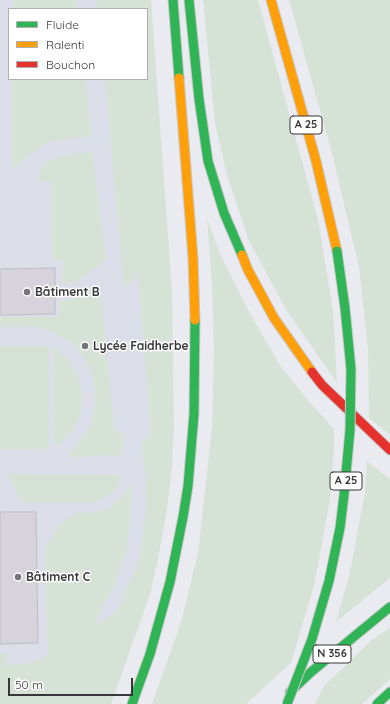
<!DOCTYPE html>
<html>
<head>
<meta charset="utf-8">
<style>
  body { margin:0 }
  #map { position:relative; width:390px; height:704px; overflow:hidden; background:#eaebf0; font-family:Quicksand,sans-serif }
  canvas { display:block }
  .legend { position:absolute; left:8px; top:8px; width:140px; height:72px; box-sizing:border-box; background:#fff; border:1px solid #afafb0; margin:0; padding:5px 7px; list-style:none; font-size:12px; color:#37373a }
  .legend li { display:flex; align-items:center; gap:8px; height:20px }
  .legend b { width:20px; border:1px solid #afafb0 }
  .scale { position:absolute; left:8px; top:678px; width:125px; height:18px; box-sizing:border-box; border:2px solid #37373a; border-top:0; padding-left:5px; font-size:12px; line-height:14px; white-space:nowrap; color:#37373a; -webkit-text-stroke:3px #fff; paint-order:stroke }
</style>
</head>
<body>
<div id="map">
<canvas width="390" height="704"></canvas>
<ul class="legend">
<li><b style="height:5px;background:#30b455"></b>Fluide</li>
<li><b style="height:5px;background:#ff9f0a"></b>Ralenti</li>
<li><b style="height:5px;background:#e5322d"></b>Bouchon</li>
</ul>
<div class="scale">50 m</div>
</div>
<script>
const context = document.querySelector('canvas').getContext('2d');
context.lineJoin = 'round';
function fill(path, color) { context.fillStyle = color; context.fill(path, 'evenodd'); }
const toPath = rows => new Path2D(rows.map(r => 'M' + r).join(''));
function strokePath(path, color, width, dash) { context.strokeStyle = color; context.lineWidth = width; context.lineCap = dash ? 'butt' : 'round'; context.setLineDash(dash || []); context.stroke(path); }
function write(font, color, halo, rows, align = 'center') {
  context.font = font + ' Quicksand,sans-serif'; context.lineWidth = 3; context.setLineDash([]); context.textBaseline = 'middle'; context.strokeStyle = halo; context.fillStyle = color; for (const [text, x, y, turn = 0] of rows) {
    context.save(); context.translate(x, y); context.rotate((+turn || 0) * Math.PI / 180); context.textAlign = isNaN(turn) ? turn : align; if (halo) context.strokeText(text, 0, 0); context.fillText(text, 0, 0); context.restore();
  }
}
const built = toPath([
  [0,0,141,0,142,9,9,9,9,79,147,79,172,460,151,591,111,704,0,704]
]);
const green = toPath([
  [13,0,76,0,77,9,13,9],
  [96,0,151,0,172,291,174,429,172,466,167,510,158,559,151,591,111,704,0,704,0,653,7,653,6,665,38,661,48,654,44,556,46,546,57,527,66,519,76,513,93,512,108,509,119,499,128,487,132,486,131,509,127,548,115,584,96,620,99,623,115,613,138,564,146,513,146,479,141,442,151,434,138,274,124,289,105,79,147,79,147,9,97,9],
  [203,0,258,0,318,220,333,310,337,383,287,311,249,241,227,175,215,123],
  [289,0,390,0,390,435,369,418,368,349,359,267,331,149],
  [12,79,85,79,92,136,49,142,28,155,12,169],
  [92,152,106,261,92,269,86,276,73,282,62,283,63,260,52,260,51,182,38,181,40,169,45,162,60,156],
  [207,218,220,254,246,306,279,364,307,399,334,429,334,448,330,500,314,586,291,663,246,704,152,704,182,619,198,553,212,428,214,349,212,287],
  [95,290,101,293,114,428,123,435,123,455,72,457,69,453,83,437,92,421,95,406,94,383,91,372,83,356,72,343,54,332,38,327,0,327,0,317,59,317,59,300,69,300],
  [0,346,48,346,49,449,0,450],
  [53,346,67,359,78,376,83,399,80,414,72,433,54,448],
  [367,461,390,479,390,578,336,622,350,572,358,529,365,493],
  [7,474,121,475,118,485,111,494,97,502,22,503],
  [390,628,390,679,362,704,315,704,324,686,373,639]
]);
const building = toPath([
  [55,268,55,314,0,315,0,269,55,268],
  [0,512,36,512,38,643,0,644,0,512]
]);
const fast = toPath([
  [173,0,179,78],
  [189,0,199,99,208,161,224,213,242,255],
  [290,692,311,672,390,607],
  [132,704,150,654,170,582,183,517,188,486,194,414,195,320],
  [377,704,390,692]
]);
const slow = toPath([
  [271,0,316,161,337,251],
  [179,78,193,258,195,320],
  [242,255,248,270,274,318,312,372]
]);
const jam = toPath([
  [312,372,322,385,390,450]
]);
const fastBridge = toPath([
  [287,704,312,639,329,581,340,528,344,495,350,430,351,369,345,308,337,251]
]);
const markers = [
  [27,292,4,"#76767a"],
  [85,346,4,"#76767a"],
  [18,577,4,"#76767a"]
];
const shields = [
  [306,125,32],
  [346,481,32],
  [332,654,38]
];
const shieldNames = [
  ["A 25",306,125],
  ["A 25",346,481],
  ["N 356",332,654]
];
const poiNames = [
  ["Bâtiment B",35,292],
  ["Lycée Faidherbe",93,346],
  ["Bâtiment C",26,577]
];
fill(built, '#dbdde8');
fill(green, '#d7e2d6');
fill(building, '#d6d3dc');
strokePath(building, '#bfbfc2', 1);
strokePath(fast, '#c8c8cc', 11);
strokePath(slow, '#c8c8cc', 11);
strokePath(jam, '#c8c8cc', 11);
strokePath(fast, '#30b455', 9);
strokePath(slow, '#ff9f0a', 9);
strokePath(jam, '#e5322d', 9);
strokePath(fastBridge, '#c8c8cc', 11, []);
strokePath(fastBridge, '#30b455', 9);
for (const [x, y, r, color] of markers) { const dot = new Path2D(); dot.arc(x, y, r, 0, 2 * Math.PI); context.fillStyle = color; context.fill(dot); strokePath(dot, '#fff', 1.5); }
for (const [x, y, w] of shields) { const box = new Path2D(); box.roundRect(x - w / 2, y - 9, w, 18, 3); context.fillStyle = '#fff'; context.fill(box); strokePath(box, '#37373a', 1); }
write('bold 11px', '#37373a', null, shieldNames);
write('bold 12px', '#37373a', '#fff', poiNames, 'left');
</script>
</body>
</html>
